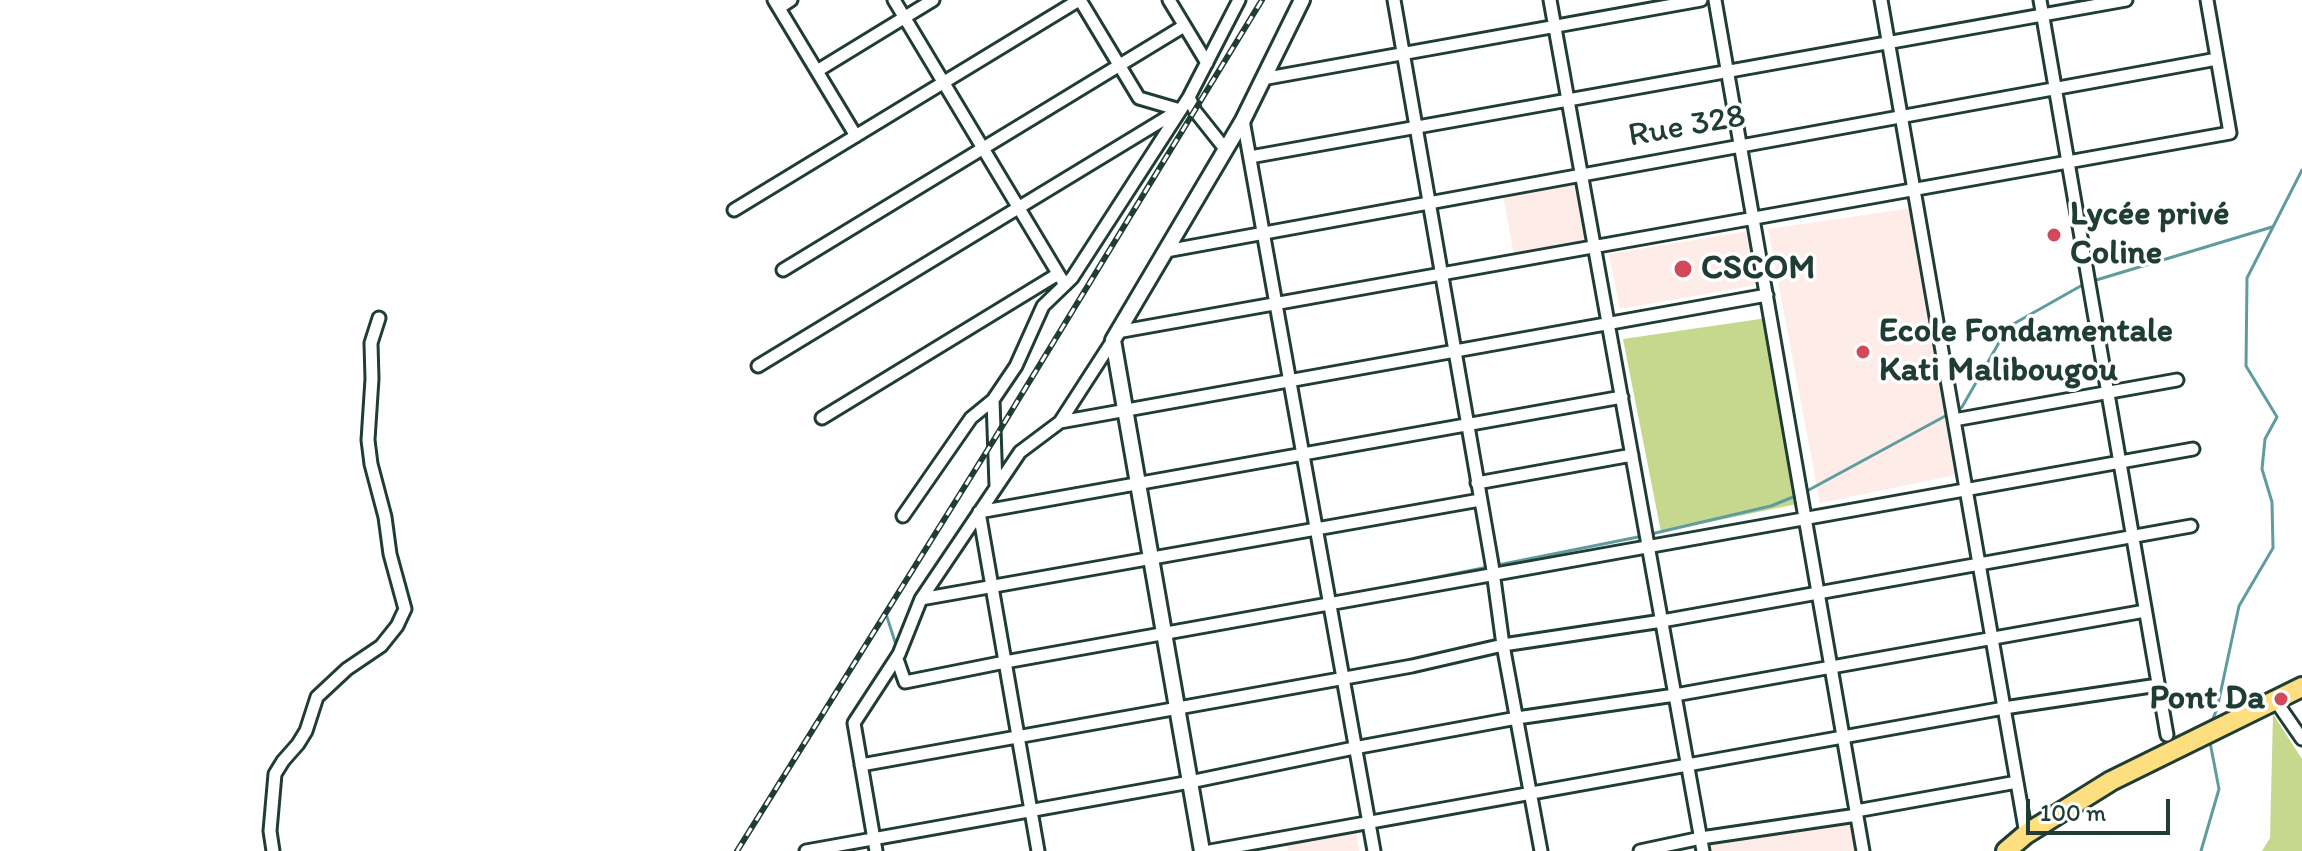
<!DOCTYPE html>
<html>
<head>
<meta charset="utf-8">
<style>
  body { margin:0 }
  #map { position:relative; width:2302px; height:851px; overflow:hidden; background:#fff; font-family:Itim,sans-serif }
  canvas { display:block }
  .scale { position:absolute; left:2026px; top:799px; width:144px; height:36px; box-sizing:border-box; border:4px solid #1f3d34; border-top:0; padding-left:10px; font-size:24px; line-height:28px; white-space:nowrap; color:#1f3d34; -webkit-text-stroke:6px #fff; paint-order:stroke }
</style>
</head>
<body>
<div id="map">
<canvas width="2302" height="851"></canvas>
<div class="scale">100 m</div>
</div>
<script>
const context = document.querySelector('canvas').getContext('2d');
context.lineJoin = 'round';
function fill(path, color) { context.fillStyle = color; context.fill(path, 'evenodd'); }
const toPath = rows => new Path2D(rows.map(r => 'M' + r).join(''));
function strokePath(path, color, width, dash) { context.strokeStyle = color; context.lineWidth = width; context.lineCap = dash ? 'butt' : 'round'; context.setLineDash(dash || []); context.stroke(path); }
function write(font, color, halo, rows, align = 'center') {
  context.font = font + ' Itim,sans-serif'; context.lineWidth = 7; context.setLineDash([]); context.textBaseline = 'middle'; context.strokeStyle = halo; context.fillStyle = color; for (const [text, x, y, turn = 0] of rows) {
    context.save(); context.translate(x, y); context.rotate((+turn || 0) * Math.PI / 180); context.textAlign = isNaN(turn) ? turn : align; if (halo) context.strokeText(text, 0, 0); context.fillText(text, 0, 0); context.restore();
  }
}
const built = toPath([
  [1575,182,1586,242,1514,255,1503,195],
  [1912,208,1955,475,1820,503,1768,229],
  [1749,231,1756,285,1620,309,1609,254],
  [1861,816,1865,851,1708,851,1706,840],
  [1356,830,1359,851,1288,851,1287,844]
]);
const green = toPath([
  [1767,318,1797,504,1661,532,1623,339],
  [2273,714,2302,759,2302,851,2262,851,2270,838]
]);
const stream = toPath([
  [2093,281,2272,227],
  [1956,411,1962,407,2008,327,2086,283],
  [1805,492,1949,414],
  [1651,534,1771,506,1798,495],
  [1333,598,1643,536],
  [887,617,897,648],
  [2211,723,2217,709,2239,606,2273,548,2272,502,2262,469,2265,439,2277,417,2246,366,2247,278,2302,170],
  [2201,851,2219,789,2210,742]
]);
const minor = toPath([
  [774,0,856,136],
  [894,0,1065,285],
  [1080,0,1139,98,1180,110],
  [1169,0,1207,63],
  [1394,0,1492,564,1503,645,1541,851],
  [1550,0,1703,851],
  [1715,0,1863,851],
  [1881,0,2026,834],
  [2040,0,2167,735],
  [779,8,791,0],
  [817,71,933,0],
  [1262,79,1701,0],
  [1189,97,1195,111,1226,150],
  [1243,120,1374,851],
  [1250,157,2126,0],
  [734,210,1079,0],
  [1166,251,2217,59],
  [783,270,1184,26],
  [1117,332,2230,133,2207,0],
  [758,366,1176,112],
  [993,400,996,486],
  [822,418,1058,274],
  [1954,420,2177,380],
  [1060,422,1767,295],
  [1477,483,1632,455],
  [903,516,971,418,993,400,1016,366,1043,306,1072,278,1189,97,1239,0],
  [921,599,1480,500],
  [897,659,905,682,1005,662,2193,449],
  [2275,700,2302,739],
  [861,765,1412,666,1503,645,1662,621,2191,526],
  [1856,811,2017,782],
  [273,851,270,831,275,774,283,761,298,744,306,731,317,697,347,669,381,646,397,626,405,609,390,554,385,517,371,464,368,440,372,379,371,343,379,318],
  [806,851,1190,782,1354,748,1517,718,1675,695,2145,611],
  [876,851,854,723,899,654,921,599,1020,452,1060,422,1113,340],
  [1038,851,979,512,1622,397],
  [1210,851,2004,708,2158,685],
  [1640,851,1701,838,1857,815]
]);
const tertiary = toPath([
  [1202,851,1113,340,1243,120,1302,0]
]);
const trunk = toPath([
  [2006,851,2026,834,2111,781,2302,687]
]);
const rail = toPath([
  [737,851,995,438,1262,0]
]);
const markers = [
  [2054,235,8,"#d1495b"],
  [1683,269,10,"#d1495b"],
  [1863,352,8,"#d1495b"],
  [2281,699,8,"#d1495b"]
];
const streetNames = [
  ["Rue 328",1687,127,-10]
];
const poiNames = [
  ["Lycée privé",2070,215],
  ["Coline",2070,254],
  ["CSCOM",1701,269],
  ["Ecole Fondamentale",1879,332],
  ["Kati Malibougou",1879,371],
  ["Pont Da",2265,699,"right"]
];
fill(built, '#feece8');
fill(green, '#c5d88d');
strokePath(stream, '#609c9f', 3);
strokePath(minor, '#1f3d34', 17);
strokePath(tertiary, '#1f3d34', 20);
strokePath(trunk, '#1f3d34', 24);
strokePath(minor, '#fff', 11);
strokePath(tertiary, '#fff', 14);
strokePath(trunk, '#fedf80', 18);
strokePath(rail, '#1f3d34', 6);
strokePath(rail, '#fff', 3, [9]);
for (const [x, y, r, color] of markers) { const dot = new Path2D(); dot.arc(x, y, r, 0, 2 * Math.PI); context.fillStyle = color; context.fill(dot); strokePath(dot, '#fff', 3); }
write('34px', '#1f3d34', '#fff', streetNames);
write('bold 34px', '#1f3d34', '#fff', poiNames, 'left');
</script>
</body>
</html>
